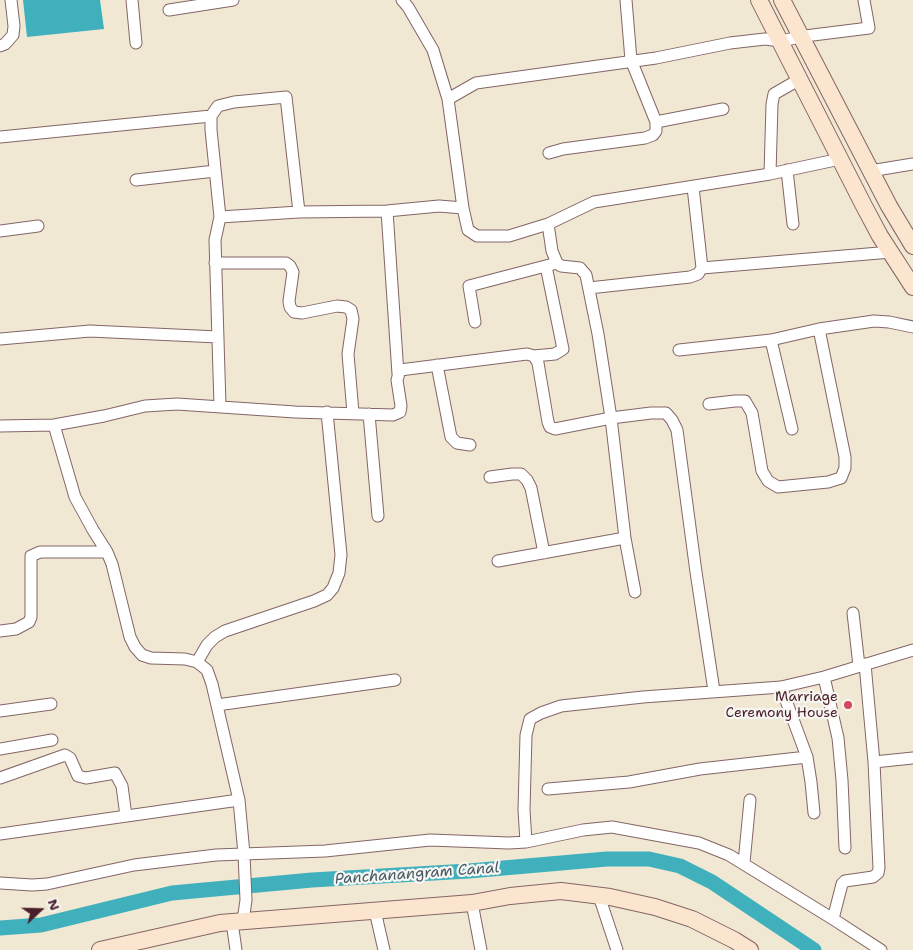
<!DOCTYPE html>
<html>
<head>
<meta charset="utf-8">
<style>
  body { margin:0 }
  #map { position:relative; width:913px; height:950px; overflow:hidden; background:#f0e8d3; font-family:"Shantell Sans",sans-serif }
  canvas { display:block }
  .north { position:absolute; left:15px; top:885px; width:50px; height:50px; -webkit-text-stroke:4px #f6f6f2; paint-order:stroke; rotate:69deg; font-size:14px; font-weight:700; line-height:20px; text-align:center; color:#4a1f2b }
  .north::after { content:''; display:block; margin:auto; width:18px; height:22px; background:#4a1f2b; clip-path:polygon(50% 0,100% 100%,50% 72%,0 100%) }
</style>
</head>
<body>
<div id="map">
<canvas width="913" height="950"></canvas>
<div class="north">N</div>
</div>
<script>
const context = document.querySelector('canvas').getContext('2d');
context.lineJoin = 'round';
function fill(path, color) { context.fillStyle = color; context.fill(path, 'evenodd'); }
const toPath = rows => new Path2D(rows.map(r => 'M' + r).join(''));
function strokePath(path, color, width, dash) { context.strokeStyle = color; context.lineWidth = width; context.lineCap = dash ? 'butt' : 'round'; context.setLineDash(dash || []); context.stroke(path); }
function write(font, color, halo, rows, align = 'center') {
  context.font = font + ' "Shantell Sans",sans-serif'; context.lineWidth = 4.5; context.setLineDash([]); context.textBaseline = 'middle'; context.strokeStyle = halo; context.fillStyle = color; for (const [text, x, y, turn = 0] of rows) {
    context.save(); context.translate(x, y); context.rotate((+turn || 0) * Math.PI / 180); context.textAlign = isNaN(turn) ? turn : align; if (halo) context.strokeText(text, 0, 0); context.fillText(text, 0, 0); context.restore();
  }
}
const water = toPath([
  [23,0,100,0,104,29,27,37]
]);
const canal = toPath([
  [0,928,41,925,172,893,312,880,469,871,607,859,649,859,680,866,712,882,814,950]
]);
const street = toPath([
  [132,0,136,43],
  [402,0,408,7,433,50,448,99,463,208],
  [169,10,233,0],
  [0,46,5,44,13,35,14,26,11,0],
  [448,99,476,83,656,58,730,43,765,39,781,41,805,36,869,28,864,0],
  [656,122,723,109],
  [0,137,211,116],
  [549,153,563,149,645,138,653,135,656,131,656,122,631,60,626,0],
  [787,170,793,224],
  [870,171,913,164],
  [770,174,772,104,774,94,800,79],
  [136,180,215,171],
  [387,211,398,374],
  [220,217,211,130,211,116,218,106,234,102,286,97,299,212],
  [0,231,38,226],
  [215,263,286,263,290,266,293,272,289,301,290,307,294,312,302,313,337,306,346,307,351,310,353,319,348,354,353,413],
  [702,268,891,252],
  [589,288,690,277,698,274,702,268,693,187],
  [475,322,469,286,557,263],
  [0,339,90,331,218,337],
  [771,340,792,429],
  [679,350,771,340,819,329,874,321,889,322,913,327],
  [534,356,555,354,563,349,546,266],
  [437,365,451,437,457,443,470,445],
  [709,404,735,401,745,401,752,413,762,471,768,481,778,487,828,482,841,478,845,468,845,457,819,329],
  [220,406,215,240,220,217,299,212,387,211,439,206,463,208,468,230,477,236,509,236,548,224],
  [369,414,378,516],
  [54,425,75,497,93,530,107,552,112,564,130,637,135,647,142,655,151,658,185,659,197,662,207,670,212,684,239,800,244,854,246,900,243,921],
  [0,426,54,425,104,416,145,406,177,404,295,412,393,415,400,412,401,406,397,380,400,370,527,354,534,356,538,363,548,422,550,427,555,429,611,418,651,413,666,413,672,420,677,430,696,572,714,691],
  [490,477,512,474,521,474,527,480,531,488,544,553],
  [498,561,625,538],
  [635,592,625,538,611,418,598,334,586,275,580,268,561,266,557,263,552,251,548,224,594,202,770,174,840,159],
  [853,613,859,666],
  [0,631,16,629,29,622,31,617,31,556,40,552,107,552],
  [197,662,207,645,215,637,225,631,314,601,327,595,333,588,339,573,341,555,327,412],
  [824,677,838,738,842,780,845,848],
  [781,687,807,757,811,782,814,813],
  [217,705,395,680],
  [0,711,51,704],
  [0,749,52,740],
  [874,762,913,758],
  [0,778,65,755,70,758,78,776,86,778,115,773,122,786,126,816],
  [548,789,629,782,700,769,807,757],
  [0,834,239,800],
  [526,842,524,810,526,735,530,719,541,713,561,706,643,697,781,687,824,677,913,650],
  [744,863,750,800],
  [0,883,32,885,47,884,134,865,216,855,325,851,430,840,509,843,526,842,583,830,612,827,699,843,729,855,833,919,881,950],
  [599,896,617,950],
  [472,903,481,950],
  [375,911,384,950],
  [833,919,842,884,845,881,873,877,878,873,879,868,874,762,865,664],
  [232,922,236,950]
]);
const secondary = toPath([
  [759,0,864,206,880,236,913,287],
  [782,0,889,206,913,246],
  [100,950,220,923,472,903,510,896,561,891,610,897,655,907,692,919,734,940,750,950]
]);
const markers = [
  [848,705,5,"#d1495b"]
];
const poiNames = [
  ["Marriage",838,697],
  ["Ceremony House",838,713]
];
const waterNames = [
  ["Panchanangram Canal",417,874,-4]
];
fill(water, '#41b0bd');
strokePath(canal, '#41b0bd', 15);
strokePath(street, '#846566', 13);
strokePath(secondary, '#846566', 18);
strokePath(street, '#fff', 11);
strokePath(secondary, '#fce5cf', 16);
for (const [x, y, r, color] of markers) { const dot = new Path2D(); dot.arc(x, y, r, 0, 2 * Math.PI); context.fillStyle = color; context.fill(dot); strokePath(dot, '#f6f6f2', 2); }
write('14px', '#4a1f2b', '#f6f6f2', poiNames, 'right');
write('italic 15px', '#465965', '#f6f6f2', waterNames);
</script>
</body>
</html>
